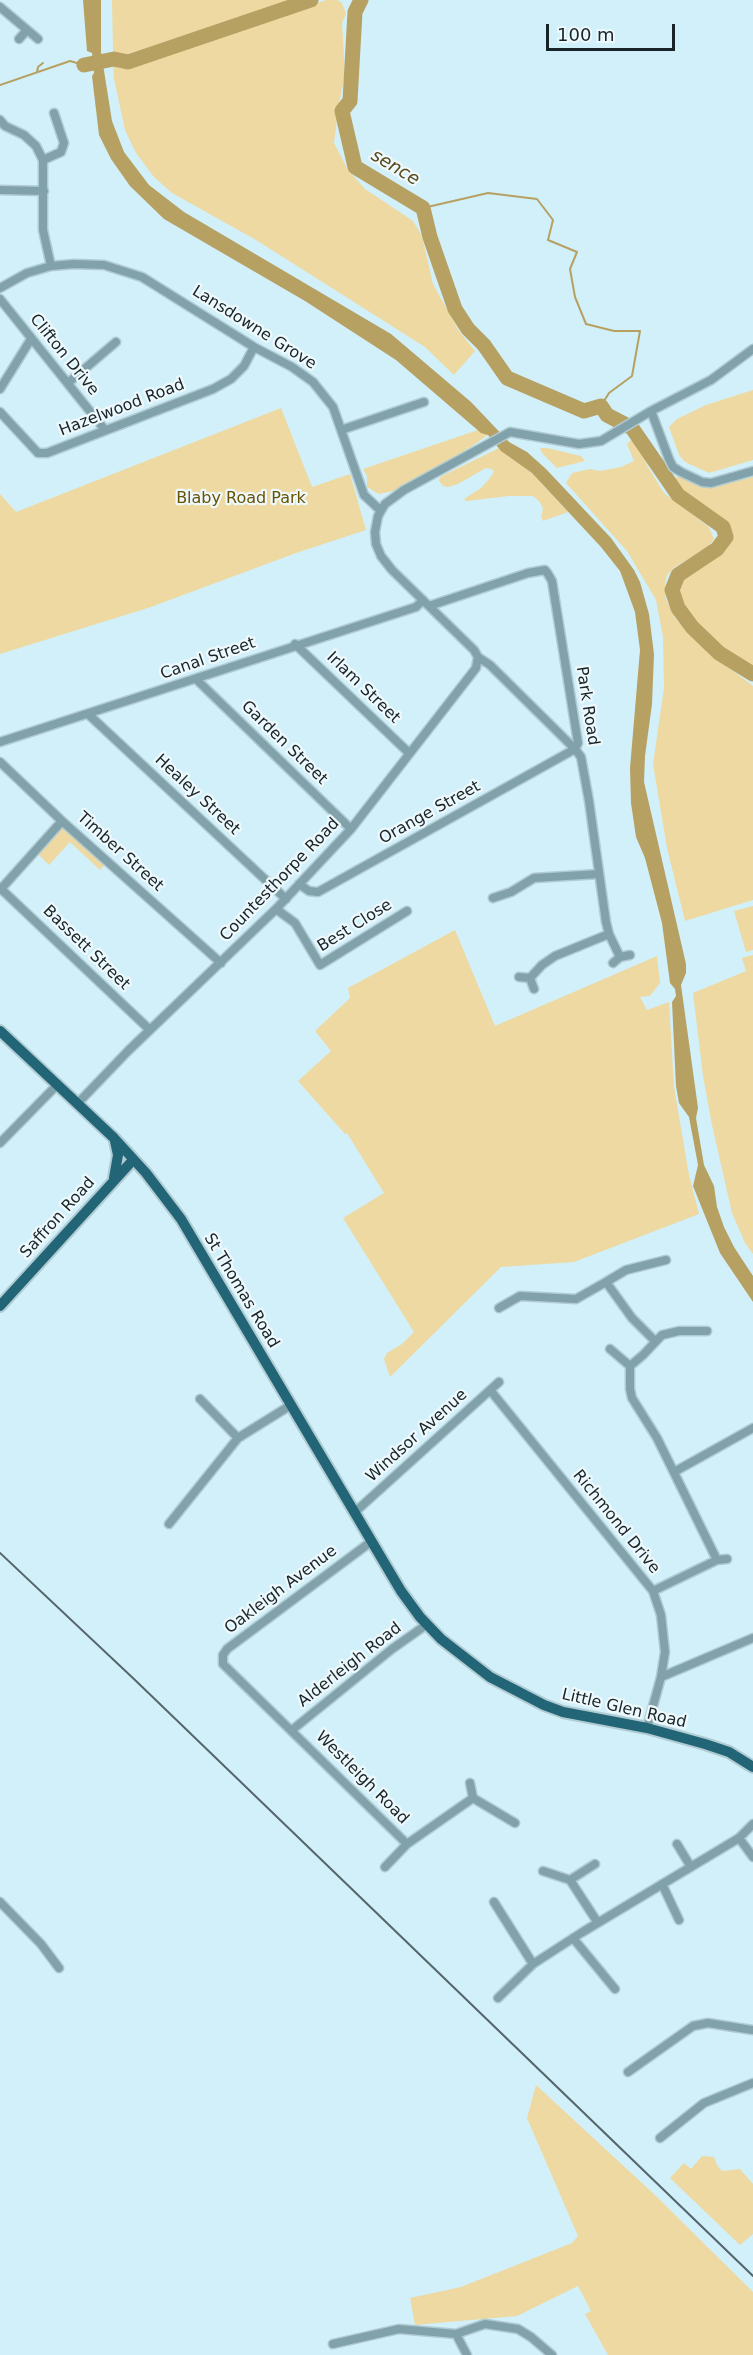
<!DOCTYPE html>
<html>
<head>
<meta charset="utf-8">
<style>
  body { margin:0 }
  #map { position:relative; width:753px; height:2355px; overflow:hidden; background:#d2f0f9; font-family:"DejaVu Sans",sans-serif }
  canvas { display:block }
  .scale { position:absolute; left:546px; top:24px; width:129px; height:27px; box-sizing:border-box; border:3px solid #192428; border-top:0; padding-left:8px; font-size:18px; line-height:21px; white-space:nowrap; color:#192428; -webkit-text-stroke:4px #eef9fd; paint-order:stroke }
</style>
</head>
<body>
<div id="map">
<canvas width="753" height="2355"></canvas>
<div class="scale">100 m</div>
</div>
<script>
const context = document.querySelector('canvas').getContext('2d');
context.lineJoin = 'round';
function fill(path, color) { context.fillStyle = color; context.fill(path, 'evenodd'); }
const toPath = rows => new Path2D(rows.map(r => 'M' + r).join(''));
function strokePath(path, color, width, dash) { context.strokeStyle = color; context.lineWidth = width; context.lineCap = dash ? 'butt' : 'round'; context.setLineDash(dash || []); context.stroke(path); }
function write(font, color, halo, rows, align = 'center') {
  context.font = font + ' "DejaVu Sans",sans-serif'; context.lineWidth = 4.5; context.setLineDash([]); context.textBaseline = 'middle'; context.strokeStyle = halo; context.fillStyle = color; for (const [text, x, y, turn = 0] of rows) {
    context.save(); context.translate(x, y); context.rotate((+turn || 0) * Math.PI / 180); context.textAlign = isNaN(turn) ? turn : align; if (halo) context.strokeText(text, 0, 0); context.fillText(text, 0, 0); context.restore();
  }
}
const green = toPath([
  [112,0,293,0,122,56,113,52],
  [326,0,337,0,342,3,346,14,342,23,345,74,339,104,334,143,348,170,365,189,413,221,422,236,433,284,459,331,475,351,454,375,425,347,256,240,172,193,154,177,136,153,125,130,114,79,113,65,129,67],
  [753,390,753,460,709,473,685,462,679,455,669,427,677,419,706,405],
  [281,408,312,487,350,474,366,530,296,553,151,607,0,654,0,494,16,512],
  [478,430,488,435,454,458,393,491,379,494,367,487,367,476,363,469],
  [632,439,637,441,648,467,664,493,709,527,714,539,707,548,675,567,667,575,665,584,666,599,675,618,715,657,753,686,753,900,685,921,667,848,653,764,664,688,663,637,656,600,627,551,566,483,572,473,590,469,600,471,621,467,634,461,627,444],
  [499,448,532,473,568,512,543,521,541,517,543,509,540,502,533,496,509,496,466,501,464,499,481,488,489,479,494,472,492,469,486,468,458,484,448,487,443,486,439,481,440,477],
  [540,448,547,448,581,456,585,461,557,468,542,453],
  [680,476,709,488,753,477,753,671,714,643,689,622,681,608,676,589,680,578,711,560,722,550,729,535,719,519,680,489,675,481,675,478],
  [65,823,107,862,100,870,70,842,49,865,37,853],
  [753,906,753,950,746,952,734,911],
  [455,930,495,1026,657,956,660,983,650,996,640,997,647,1010,669,1002,674,1087,689,1175,699,1214,574,1262,501,1267,390,1377,384,1359,387,1353,402,1344,414,1332,343,1218,384,1193,347,1133,345,1134,298,1081,331,1051,315,1031,350,998,348,988],
  [753,955,753,1254,745,1243,732,1213,712,1125,703,1076,693,993,746,971,742,958],
  [536,2085,656,2196,753,2292,753,2355,608,2355,585,2314,591,2311,578,2286,517,2316,415,2325,410,2298,461,2287,572,2243,578,2236,527,2118],
  [702,2156,714,2157,717,2165,722,2171,740,2169,753,2184,753,2234,740,2245,670,2178,684,2163,691,2169]
]);
const water = toPath([
  [83,0,101,0,101,52,112,121,124,152,149,185,184,212,391,334,471,402,509,442,527,452,546,469,611,538,634,570,640,582,649,614,654,654,652,704,645,756,644,782,686,964,686,973,681,985,698,1108,696,1118,704,1165,714,1186,717,1207,724,1227,734,1247,753,1276,753,1302,720,1253,693,1186,698,1165,689,1117,679,1103,676,1086,672,1002,676,996,675,989,670,983,662,923,645,858,636,837,631,803,630,768,640,650,635,612,620,571,601,547,532,473,501,451,488,435,481,433,396,360,305,301,164,219,130,186,111,159,99,135,92,76,94,73,92,53,87,51]
]);
const stream = toPath([
  [37,72,38,67,43,63],
  [0,85,70,61,84,65],
  [423,208,488,193,537,199,553,220,548,240,577,252,570,269,575,297,586,324,614,331,640,331,632,376,609,393,601,406]
]);
const river = toPath([
  [361,0,355,12,350,101,342,111,355,167,423,208,430,237,455,309,468,329,484,345,507,378,584,411,601,406,607,415,632,428,678,495,723,527,726,537,717,549,678,575,672,590,678,608,692,627,719,653,753,674],
  [84,65,114,59,128,62,311,0]
]);
const minor = toPath([
  [0,7,38,39],
  [19,39,27,30],
  [0,120,5,126,24,135,36,146,43,160,43,230,51,266],
  [43,160,61,152,64,143,54,113],
  [0,190,44,191],
  [0,288,27,273,51,266,74,264,104,265,142,277,254,347,292,367,313,382,333,407,364,495,380,510],
  [0,299,105,430],
  [68,383,116,342],
  [0,389,31,339],
  [651,411,669,459,673,467,681,472,702,482,711,483,753,471],
  [0,412,38,453,47,453,213,389,231,379,244,366,254,347],
  [341,430,424,402],
  [429,606,528,573,545,570,548,574,552,581,578,743,575,749,581,757,589,801,606,922,609,934,620,957],
  [295,644,409,753],
  [478,657,474,650,392,570,381,556,376,544,375,532,378,516,385,504,404,490,510,432,579,444,601,441,651,411,711,380,753,349],
  [197,680,351,829],
  [88,714,286,899],
  [0,742,416,607,423,600],
  [0,762,62,821,221,963],
  [299,884,309,891,318,892,575,749,490,665,478,657],
  [0,888,150,1030],
  [0,890,62,821],
  [493,898,511,892,534,878,599,874],
  [276,909,295,923,320,965,407,911],
  [613,963,620,957,630,955],
  [519,977,530,978,534,989],
  [530,978,542,965,555,956,609,934],
  [78,1103,129,1050,276,909,351,829,476,668,478,657],
  [0,1143,58,1084],
  [606,1282,626,1270,666,1260],
  [499,1308,520,1296,576,1299,606,1282,632,1318,655,1341],
  [707,1331,679,1331,662,1335,643,1355,630,1366,630,1389,632,1398,657,1438,717,1560],
  [610,1349,630,1366],
  [490,1390,653,1591,661,1615,665,1652,661,1677,647,1728],
  [200,1399,238,1438],
  [674,1472,753,1428],
  [355,1512,499,1382],
  [169,1524,238,1438,291,1405],
  [372,1541,227,1649,223,1655,223,1664,407,1844,473,1798,515,1823],
  [653,1591,717,1560,727,1559],
  [661,1677,753,1638],
  [292,1730,392,1649,426,1625],
  [470,1783,473,1798],
  [739,1838,753,1857],
  [677,1844,691,1867],
  [385,1867,407,1844],
  [543,1871,570,1880,595,1864],
  [570,1880,598,1923],
  [662,1884,679,1920],
  [0,1902,41,1944,59,1968],
  [494,1902,533,1964],
  [573,1938,615,1989],
  [498,1998,533,1964,581,1933,739,1838,753,1824],
  [628,2072,693,2026,708,2023,753,2030],
  [660,2138,704,2103,753,2083],
  [456,2334,467,2355],
  [333,2344,399,2329,456,2334,485,2324,518,2329,531,2337,552,2355]
]);
const major = toPath([
  [0,1031,114,1138,146,1173,181,1219,401,1591,420,1617,441,1639,490,1677,544,1705,563,1712,647,1728,705,1744,729,1752,753,1767],
  [114,1178,118,1155,115,1141],
  [0,1306,133,1160]
]);
const rail = toPath([
  [0,1553,135,1680,753,2276]
]);
const streetNames = [
  ["Lansdowne Grove",254,328,32],
  ["Clifton Drive",64,355,51],
  ["Hazelwood Road",122,408,-21],
  ["Canal Street",208,659,-19],
  ["Irlam Street",363,688,44],
  ["Park Road",587,706,81],
  ["Garden Street",284,743,44],
  ["Healey Street",197,795,43],
  ["Orange Street",430,813,-29],
  ["Timber Street",120,852,42],
  ["Countesthorpe Road",280,880,-46],
  ["Best Close",355,926,-32],
  ["Bassett Street",86,948,44],
  ["Saffron Road",58,1218,-48],
  ["St Thomas Road",241,1291,59],
  ["Windsor Avenue",417,1436,-42],
  ["Richmond Drive",616,1522,51],
  ["Oakleigh Avenue",281,1590,-37],
  ["Alderleigh Road",350,1665,-38],
  ["Little Glen Road",624,1709,13],
  ["Westleigh Road",362,1778,45]
];
const parkNames = [
  ["Blaby Road Park",241,499]
];
const waterNames = [
  ["sence",395,168,31]
];
fill(green, '#edd9a1');
fill(water, '#b6a163');
strokePath(stream, '#b6a163', 2);
strokePath(river, '#b6a163', 15);
strokePath(minor, '#b1cbd3', 11);
strokePath(major, '#b1cbd3', 14);
strokePath(minor, '#82a2ab', 8);
strokePath(major, '#216576', 10);
strokePath(rail, '#55666c', 2);
write('16px', '#192428', '#eef9fd', streetNames);
write('16px', '#695302', '#eef9fd', parkNames);
write('italic 18px', '#594919', '#eef9fd', waterNames);
</script>
</body>
</html>
